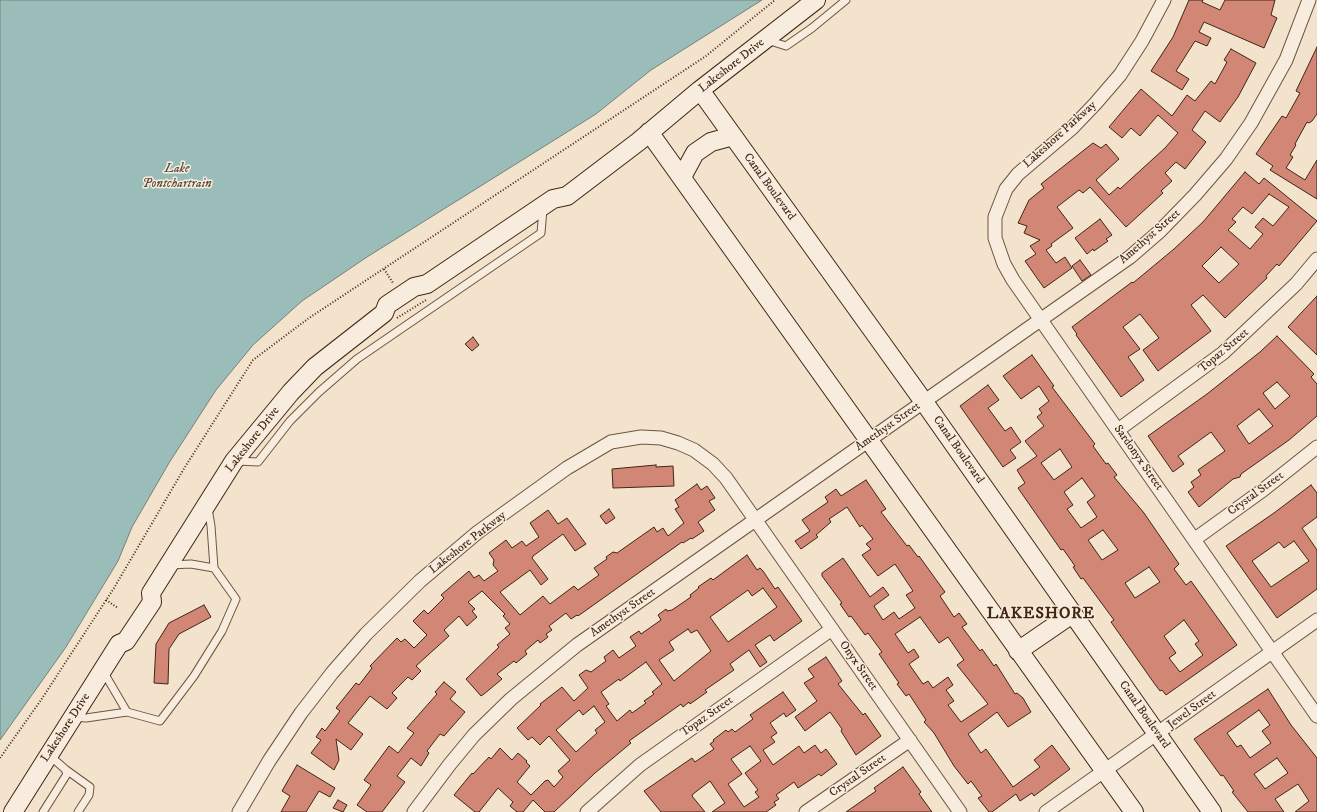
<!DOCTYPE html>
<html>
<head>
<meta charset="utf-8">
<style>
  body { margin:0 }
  canvas { display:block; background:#f3e2cc }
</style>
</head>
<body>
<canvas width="1317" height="812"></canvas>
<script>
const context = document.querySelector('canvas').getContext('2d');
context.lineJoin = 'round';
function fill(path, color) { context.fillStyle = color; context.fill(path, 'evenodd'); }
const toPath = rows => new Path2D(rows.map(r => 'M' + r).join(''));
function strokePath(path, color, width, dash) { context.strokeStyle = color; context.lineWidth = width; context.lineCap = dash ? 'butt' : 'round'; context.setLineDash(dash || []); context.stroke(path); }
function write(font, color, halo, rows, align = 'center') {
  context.font = font + ' "IM FELL DW Pica",serif'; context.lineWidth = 3; context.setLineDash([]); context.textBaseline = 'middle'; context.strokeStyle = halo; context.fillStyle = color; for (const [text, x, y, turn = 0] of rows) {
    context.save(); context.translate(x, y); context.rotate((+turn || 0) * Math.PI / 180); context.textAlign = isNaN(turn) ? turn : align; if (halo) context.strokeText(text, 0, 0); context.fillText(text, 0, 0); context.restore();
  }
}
const water = toPath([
  [0,0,762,0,651,70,596,114,367,257,302,301,253,345,216,390,169,463,132,527,118,561,66,647,0,740,0,0]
]);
const building = toPath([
  [1189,0,1203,0,1202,2,1220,10,1225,0,1275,0,1271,15,1277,18,1264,48,1204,22,1199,32,1211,38,1207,46,1195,41,1176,71,1189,79,1182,90,1151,71,1173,37,1189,0],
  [1317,47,1317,114,1312,121,1309,123,1307,122,1295,144,1296,145,1290,155,1293,157,1286,168,1305,180,1317,160,1317,199,1270,170,1273,166,1256,154,1282,116,1286,118,1300,93,1296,91,1317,47],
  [1231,49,1256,63,1238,97,1220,122,1205,111,1192,130,1206,142,1185,169,1176,162,1165,173,1172,181,1161,191,1163,193,1126,227,1090,187,1083,193,1079,190,1057,207,1073,228,1051,244,1052,246,1046,250,1056,263,1065,257,1072,268,1044,288,1025,261,1036,254,1030,246,1040,240,1024,233,1027,226,1018,223,1029,200,1044,188,1041,184,1093,143,1101,148,1106,144,1119,159,1096,180,1109,195,1118,187,1120,189,1165,148,1178,133,1158,115,1140,136,1131,128,1122,138,1109,127,1141,89,1172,116,1187,95,1195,101,1211,81,1215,84,1227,62,1224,60,1231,49],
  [1245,172,1259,184,1264,178,1317,221,1279,266,1277,264,1266,276,1267,278,1225,318,1203,295,1191,305,1211,331,1158,371,1143,350,1159,338,1140,314,1123,327,1140,349,1128,357,1144,380,1121,397,1076,335,1077,334,1072,327,1132,282,1133,283,1174,249,1203,222,1245,172],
  [1269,194,1289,207,1273,226,1263,218,1255,227,1263,234,1250,249,1228,230,1236,222,1232,219,1243,207,1252,214,1269,194],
  [1221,247,1239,264,1219,283,1202,266,1221,247],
  [1100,219,1112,235,1106,239,1108,241,1094,251,1093,249,1087,254,1075,238,1100,219],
  [1080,260,1091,275,1082,281,1072,266,1080,260],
  [1317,296,1317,355,1288,327,1317,296],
  [1277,336,1314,374,1311,377,1317,384,1317,416,1289,440,1241,474,1240,477,1233,479,1199,507,1188,492,1194,487,1191,482,1201,475,1198,470,1225,451,1211,432,1178,456,1184,464,1173,472,1148,436,1207,394,1260,352,1277,336],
  [1277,382,1290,396,1275,409,1263,393,1277,382],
  [1259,409,1273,426,1249,444,1237,426,1259,409],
  [473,337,479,345,472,351,465,344,473,337],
  [1032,355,1054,386,1052,387,1095,444,1093,446,1106,464,1108,463,1117,475,1114,477,1144,513,1179,564,1174,569,1186,585,1191,581,1237,645,1166,695,1162,690,1160,691,1154,683,1111,622,1114,620,1083,578,1081,579,1073,567,1075,566,1063,549,1061,550,1018,488,1025,483,1017,470,1037,456,1025,441,1044,426,1037,417,1042,413,1039,409,1049,401,1039,386,1021,399,1003,376,1032,355],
  [1060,449,1072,467,1054,480,1041,463,1060,449],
  [1082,478,1095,496,1087,502,1097,517,1081,528,1067,509,1073,505,1064,492,1082,478],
  [1103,530,1118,550,1102,560,1088,540,1103,530],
  [1149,567,1160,582,1135,598,1125,583,1149,567],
  [1184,620,1199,641,1195,644,1203,655,1180,672,1169,658,1176,653,1164,636,1184,620],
  [988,385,999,400,988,408,1005,431,1011,427,1021,442,1010,450,1016,458,1003,467,960,406,988,385],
  [656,465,656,467,673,466,674,486,613,488,612,469,656,465],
  [866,480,886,509,881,512,907,546,909,545,918,557,919,556,945,592,940,596,954,617,959,613,967,624,962,627,980,651,982,649,994,666,996,664,1015,694,1017,693,1023,698,1031,712,1008,727,997,712,968,734,981,753,986,749,1013,787,1040,767,1034,760,1052,745,1070,769,1034,796,1032,793,1020,801,1016,794,992,812,989,812,978,798,982,796,971,781,968,784,954,766,934,733,924,722,926,720,909,694,906,696,897,684,899,683,879,654,882,652,868,633,865,635,851,616,849,617,840,604,842,603,822,576,822,573,843,558,870,597,883,587,889,595,874,606,883,620,894,612,899,619,915,608,906,595,913,591,895,564,878,576,862,555,871,549,866,544,873,539,862,525,860,527,847,507,829,519,831,522,816,535,818,537,801,549,795,541,810,531,802,520,828,502,825,497,836,489,841,496,866,480],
  [920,617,939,643,948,637,964,660,957,665,988,704,961,722,948,705,954,701,946,690,953,685,948,677,933,688,928,681,923,684,909,664,919,657,914,649,908,653,895,634,920,617],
  [697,484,701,490,707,486,715,498,709,501,715,510,698,522,704,531,692,539,691,538,683,543,682,542,578,616,577,615,571,619,566,613,549,626,552,630,546,634,548,637,540,643,538,640,525,651,527,654,516,663,514,661,497,674,502,679,484,694,481,696,466,679,499,647,497,645,510,634,505,628,510,624,503,616,505,614,482,591,468,602,475,609,472,611,477,617,467,626,459,616,444,630,449,636,416,666,421,671,412,680,408,677,392,693,397,698,387,709,370,696,348,723,363,734,351,750,336,739,339,760,334,770,311,753,321,740,316,737,322,728,325,731,340,711,336,708,356,683,359,685,372,668,370,666,397,638,401,642,405,639,414,648,427,635,413,621,424,610,428,614,444,598,441,595,469,571,474,578,479,575,484,581,498,571,493,565,494,560,489,553,506,540,512,548,522,541,526,546,539,537,530,523,548,510,558,524,567,518,586,544,575,551,563,534,533,556,532,558,548,579,541,585,530,570,500,592,520,615,543,596,550,604,574,586,578,590,599,575,594,568,607,559,606,557,613,552,617,553,654,527,657,532,663,528,668,536,684,523,675,509,679,507,675,500,697,484],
  [1311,485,1317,493,1317,517,1302,528,1317,550,1317,589,1277,618,1226,546,1274,513,1311,485],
  [1294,541,1309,561,1271,587,1252,561,1279,542,1284,548,1294,541],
  [609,509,615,518,606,524,600,516,609,509],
  [747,555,757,570,760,568,763,571,775,589,778,587,802,621,774,641,770,635,755,645,767,662,760,667,749,650,730,664,734,670,705,690,707,692,690,704,689,702,683,707,681,704,629,741,631,743,595,773,554,812,545,812,533,800,523,812,517,812,510,806,513,802,498,788,479,812,475,812,454,795,472,773,473,774,489,757,491,759,500,748,512,760,518,753,527,761,526,762,530,766,517,782,531,795,545,781,548,780,554,787,563,777,558,771,570,760,549,736,540,745,532,737,528,740,517,728,541,705,540,704,562,687,574,701,588,688,579,675,586,670,591,672,606,661,604,657,613,650,619,658,636,646,630,637,639,631,641,634,661,620,658,615,666,609,667,611,672,610,691,597,690,595,699,588,698,587,711,578,713,580,747,555],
  [763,588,777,607,728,642,710,617,748,590,752,596,763,588],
  [688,629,691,633,697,630,711,651,674,681,659,660,674,650,669,642,688,629],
  [646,662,662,684,652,692,654,694,644,701,646,703,632,713,630,710,617,721,606,706,609,704,601,692,619,679,620,681,646,662],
  [594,706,605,722,595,730,597,733,576,752,556,730,579,710,583,715,594,706],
  [204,605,211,617,179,634,169,649,168,684,154,683,156,644,169,623,204,605],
  [826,657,842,681,838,684,863,715,865,713,881,736,856,755,841,731,842,729,830,712,805,731,795,717,817,701,804,683,814,677,808,669,826,657],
  [444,682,456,692,450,699,465,712,444,736,440,734,427,751,429,753,421,766,411,758,397,776,405,782,382,812,367,812,357,805,371,785,364,780,389,746,398,753,414,733,407,728,437,694,435,692,444,682],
  [1268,689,1291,725,1317,758,1317,812,1295,812,1309,801,1298,784,1275,799,1284,812,1248,812,1232,792,1234,791,1223,775,1221,776,1194,739,1268,689],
  [1259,710,1270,725,1262,731,1271,743,1250,758,1241,745,1237,747,1227,733,1259,710],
  [1277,758,1288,773,1265,789,1254,774,1277,758],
  [783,692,796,710,786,717,784,713,770,723,777,733,771,737,775,742,763,750,773,765,799,746,804,753,815,745,821,753,826,749,837,764,821,776,819,774,798,788,794,782,776,795,779,799,774,802,776,805,766,812,712,812,725,803,710,781,693,794,692,796,705,812,661,812,644,791,692,758,695,762,714,749,710,744,714,741,713,740,726,730,728,732,732,729,735,732,753,719,750,715,783,692],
  [750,746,761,761,745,773,758,790,755,792,759,797,744,807,728,784,742,774,731,759,750,746],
  [297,765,335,788,330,797,319,791,306,812,281,812,290,796,282,791,297,765],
  [903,767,921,792,919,794,932,812,846,812,876,791,874,788,903,767],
  [338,800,347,805,343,812,333,808,338,800]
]);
const path = toPath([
  [384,269,393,283],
  [397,318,426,300],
  [106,600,118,608],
  [0,758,41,700,114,588,185,467,253,360,309,318,706,56,775,0]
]);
const lane = toPath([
  [767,40,786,46,812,28,846,0],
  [237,461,258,462,290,421,319,392,357,359,541,233,543,209],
  [170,565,191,564,214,568],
  [103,671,127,712],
  [75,717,86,718,127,712,160,721,194,676,222,631,236,599,214,568,211,526,208,508],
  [65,769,90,787,89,795,78,812],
  [43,812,67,774,65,769,49,755]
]);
const street = toPath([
  [1164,0,1142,41,1120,75,1095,104,1072,128,1018,174,1006,189,995,217,995,238,1004,264,1013,280,1317,716],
  [1118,430,1223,353,1296,284,1317,259],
  [1195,539,1263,490,1317,447],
  [239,812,269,761,301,713,332,673,366,634,420,581,478,532,567,468,611,442,641,437,661,438,678,443,694,450,713,464,726,478,960,812],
  [414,812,450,764,474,735,511,699,577,645,1130,257,1160,231,1195,195,1226,159,1251,123,1286,60,1309,0],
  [587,812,640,765,832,629],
  [806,812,910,740],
  [1046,812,1317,620]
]);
const secondary = toPath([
  [700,90,924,402,1212,812],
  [649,132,1134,812],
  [682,177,695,153,711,142,733,136],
  [1018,651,1072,614],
  [13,812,119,644,126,641,152,602,151,593,234,461,291,392,315,367,384,313,387,305,414,287,427,284,553,199,567,196,638,142,700,90,816,0]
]);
const streetNames = [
  ["Lakeshore Drive",732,66,-38],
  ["Lakeshore Parkway",1060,135,-42],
  ["Canal Boulevard",769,187,54],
  ["Amethyst Street",1150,237,-41],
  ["Topaz Street",1224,351,-40],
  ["Amethyst Street",888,427,-35],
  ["Lakeshore Drive",253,440,-52],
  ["Canal Boulevard",958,450,55],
  ["Sardonyx Street",1138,458,55],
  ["Crystal Street",1256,494,-36],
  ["Lakeshore Parkway",468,543,-38],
  ["Amethyst Street",623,613,-35],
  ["Onyx Street",858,666,55],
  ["Jewel Street",1192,710,-36],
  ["Canal Boulevard",1144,715,55],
  ["Topaz Street",707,717,-35],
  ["Lakeshore Drive",66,728,-57],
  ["Crystal Street",858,776,-35]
];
const waterNames = [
  ["Lake",177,169],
  ["Pontchartrain",177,184]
];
const districtNames = [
  ["LAKESHORE",1041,615]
];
fill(water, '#9bbdba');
strokePath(water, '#778177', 1);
fill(building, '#d28676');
strokePath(building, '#412612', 1);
strokePath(lane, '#6e5540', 9);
strokePath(street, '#6e5540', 15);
strokePath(secondary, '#412612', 20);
strokePath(path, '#412612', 2, [1, 2]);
strokePath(lane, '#f7ecde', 7);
strokePath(street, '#f7ecde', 13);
strokePath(secondary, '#f7ecde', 18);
write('12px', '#412612', '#f7ecde', streetNames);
write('italic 13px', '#584c3c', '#f7ecde', waterNames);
context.letterSpacing = '1px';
write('bold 16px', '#412612', '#f7ecde', districtNames);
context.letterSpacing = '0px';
</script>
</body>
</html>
